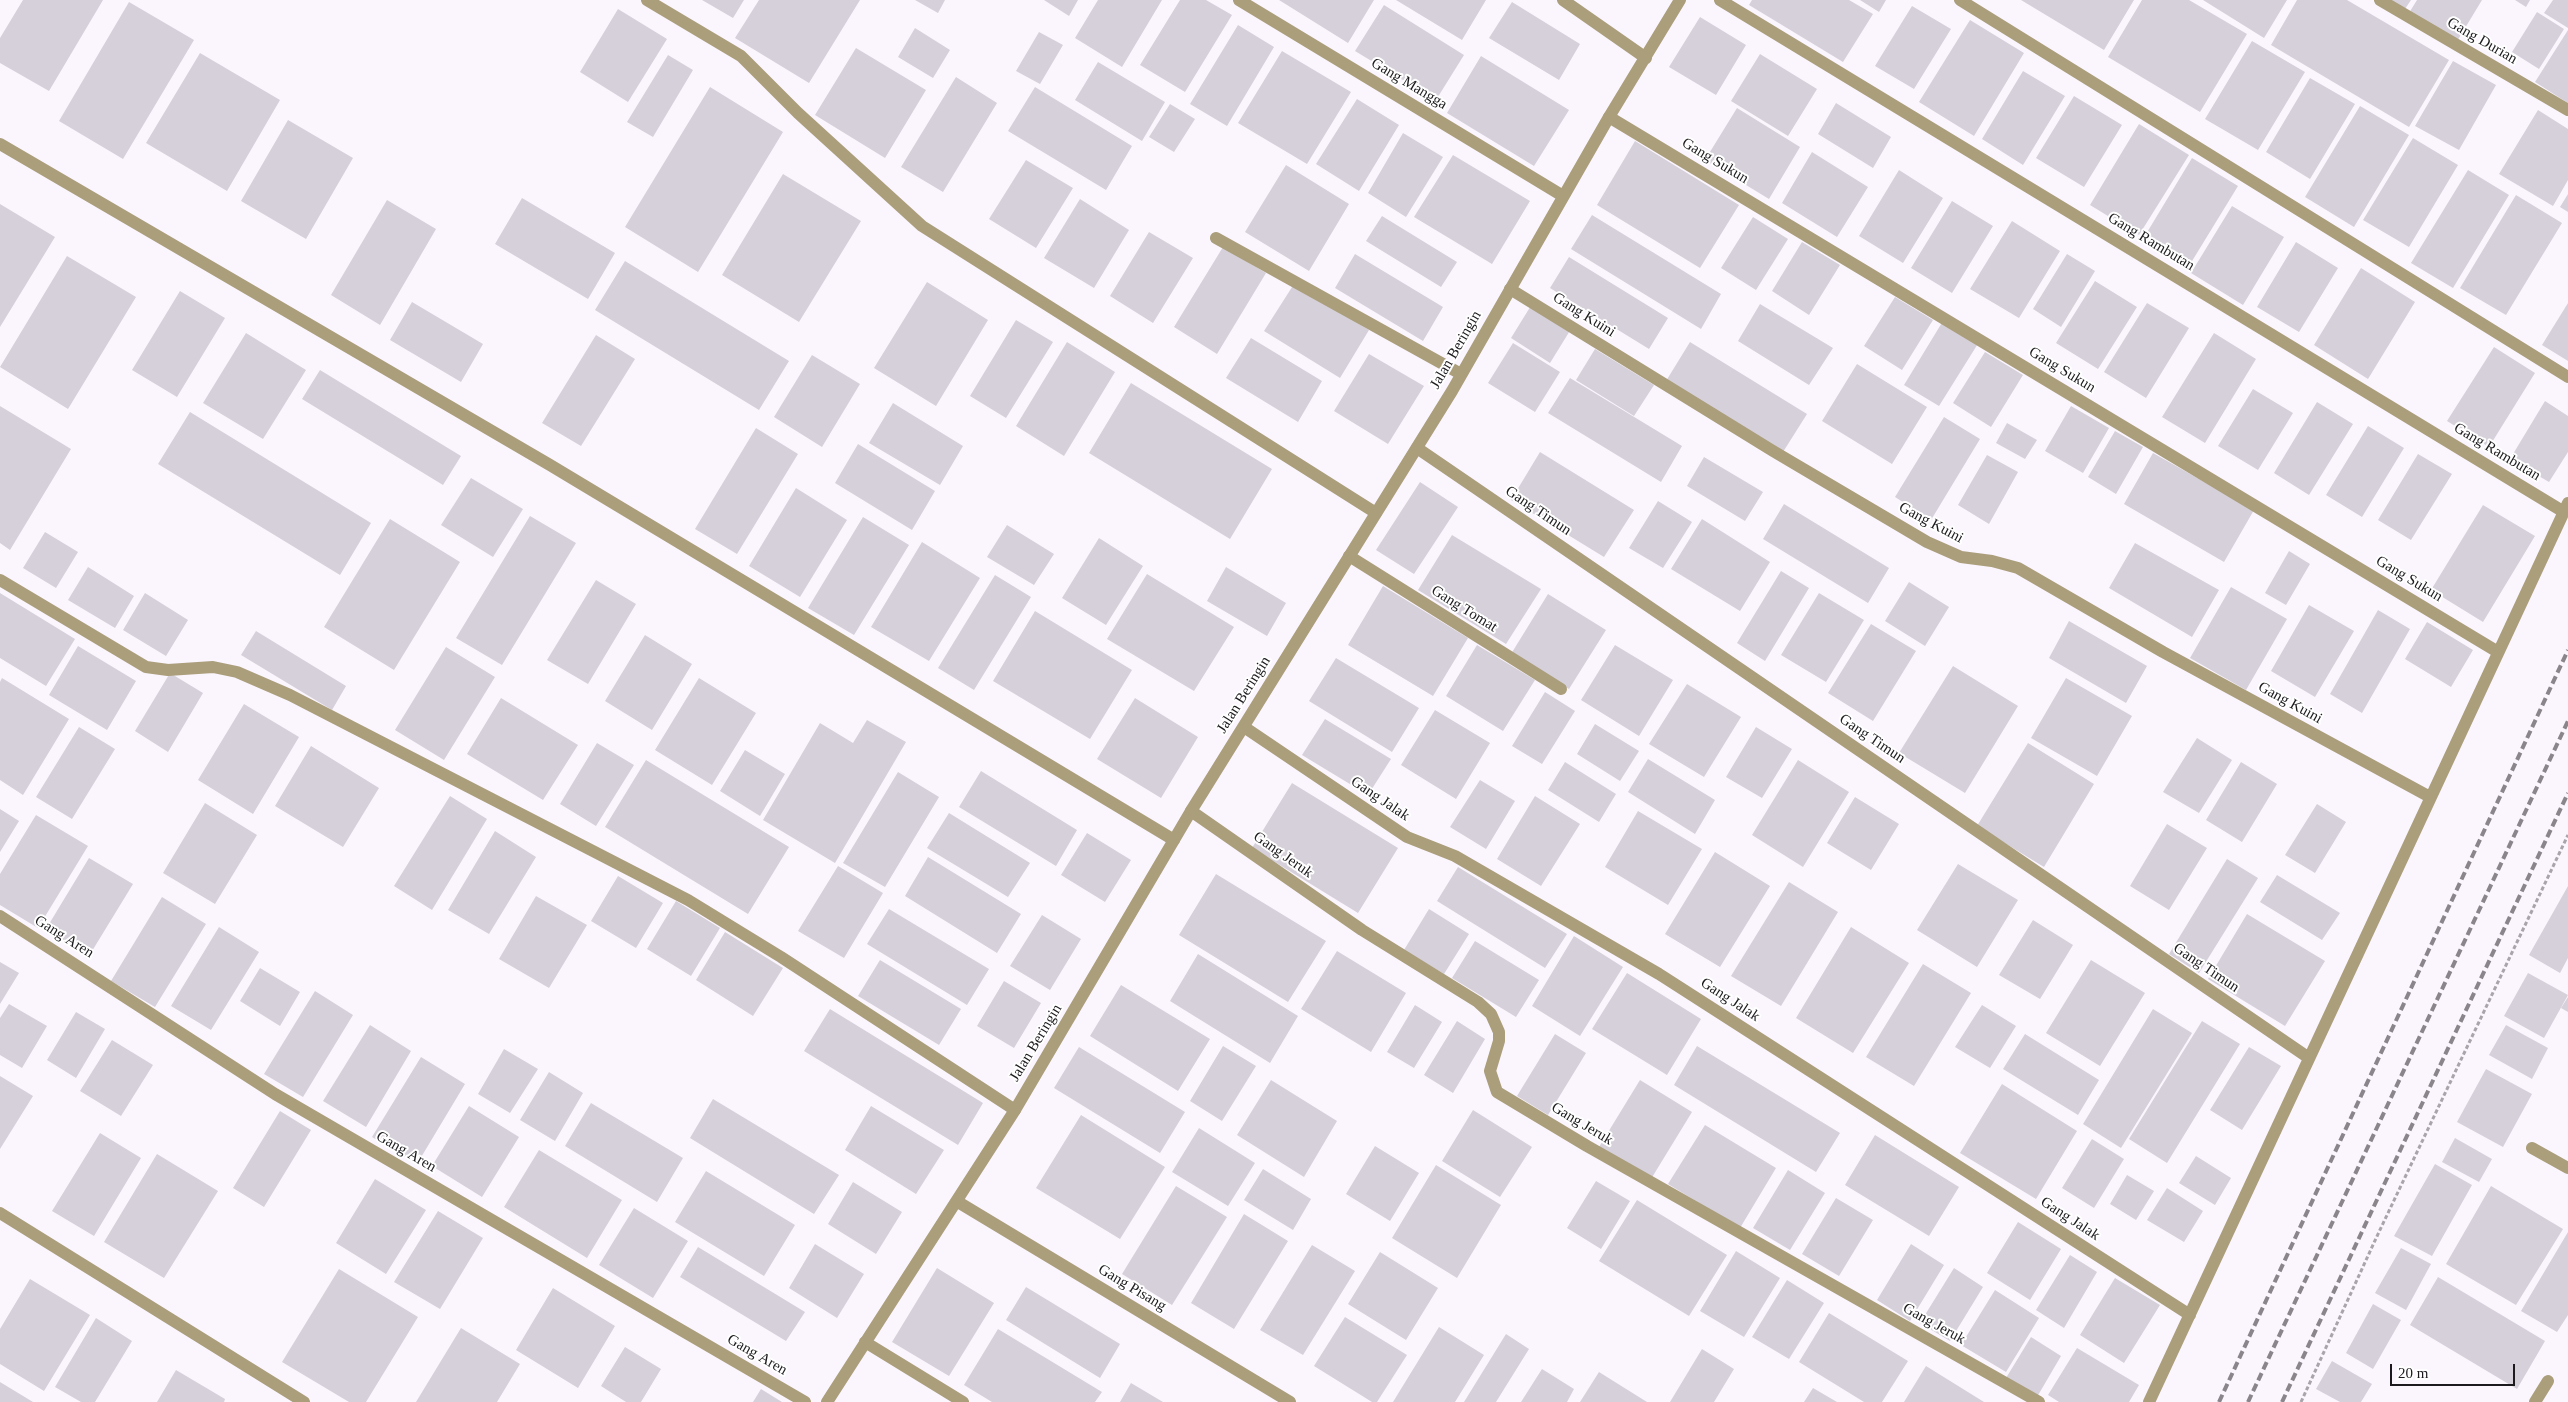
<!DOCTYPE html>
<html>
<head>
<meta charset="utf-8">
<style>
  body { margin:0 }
  #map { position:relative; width:2568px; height:1402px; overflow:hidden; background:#fbf5fe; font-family:Georgia,serif }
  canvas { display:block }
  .scale { position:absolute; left:2390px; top:1364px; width:125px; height:22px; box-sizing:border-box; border:2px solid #1c1a1d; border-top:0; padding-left:6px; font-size:15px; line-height:18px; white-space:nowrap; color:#1c1a1d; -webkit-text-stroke:4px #fff; paint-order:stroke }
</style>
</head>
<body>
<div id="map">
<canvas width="2568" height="1402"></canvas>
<div class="scale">20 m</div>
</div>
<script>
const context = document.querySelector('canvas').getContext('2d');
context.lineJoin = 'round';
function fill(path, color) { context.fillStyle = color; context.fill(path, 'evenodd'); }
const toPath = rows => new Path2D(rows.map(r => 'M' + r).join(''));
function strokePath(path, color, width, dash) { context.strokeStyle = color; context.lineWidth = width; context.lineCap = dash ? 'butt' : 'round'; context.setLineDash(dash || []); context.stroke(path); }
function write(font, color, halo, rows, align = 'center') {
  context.font = font + ' Georgia,serif'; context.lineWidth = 4; context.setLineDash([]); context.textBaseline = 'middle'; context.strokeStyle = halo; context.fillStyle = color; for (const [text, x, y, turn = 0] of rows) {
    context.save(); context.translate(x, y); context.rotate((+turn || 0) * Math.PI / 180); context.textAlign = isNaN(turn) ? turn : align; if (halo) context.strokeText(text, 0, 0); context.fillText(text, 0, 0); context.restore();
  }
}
const building = toPath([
  [23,0,103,0,49,91,0,63,0,38],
  [702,0,744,0,733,18],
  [759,0,860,0,809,83,735,38],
  [915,0,945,0,938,13],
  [1044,0,1078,0,1069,16],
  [1098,0,1162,0,1122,67,1075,38],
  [1180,0,1206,0,1232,15,1185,92,1140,65],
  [1279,0,1374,0,1348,43],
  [1396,0,1486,0,1462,40],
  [1752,0,1849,0,1873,14,1843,62,1749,5],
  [1860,0,1886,0,1879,12],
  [2021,0,2134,0,2104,50],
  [2142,0,2189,0,2247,34,2200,112,2108,57],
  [2203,0,2287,0,2264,38],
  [2297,0,2347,0,2449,60,2409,127,2271,45],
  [2391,0,2411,0,2405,9],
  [2417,0,2482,0,2456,43,2409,13],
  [2515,0,2530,0,2526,7],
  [2553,0,2568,0,2568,28,2544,13],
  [129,2,194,40,123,159,59,121],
  [1512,2,1580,44,1559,80,1489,38],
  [1384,5,1464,55,1436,100,1355,51],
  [1912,6,1951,29,1914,89,1875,66],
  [618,9,667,39,628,102,580,72],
  [2537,12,2564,29,2539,69,2512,52],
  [1700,17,1746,45,1716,95,1669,67],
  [1970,20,2024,53,1974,136,1919,102],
  [1238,25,1274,47,1227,126,1190,104],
  [915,28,950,50,933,78,898,57],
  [2568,30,2568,103,2535,82],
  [1039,32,1063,45,1040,84,1016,71],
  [2252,41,2305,72,2258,150,2205,119],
  [856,48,926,90,885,158,815,115],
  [1282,51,1351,92,1307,164,1238,123],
  [200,53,280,100,227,191,146,143],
  [1760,54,1817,89,1788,136,1731,101],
  [668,55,693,70,653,137,627,122],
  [1481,56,1569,110,1534,166,1447,113],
  [2453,61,2496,85,2459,150,2415,126],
  [1098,62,1165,102,1142,141,1075,100],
  [2023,71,2065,96,2023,165,1982,139],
  [956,77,997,103,943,192,901,167],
  [2310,78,2355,104,2310,179,2266,152],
  [710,87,783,132,698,272,625,227],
  [1035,87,1132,146,1106,190,1008,131],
  [2074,96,2122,125,2084,187,2036,158],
  [1357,99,1399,125,1359,191,1316,164],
  [1836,103,1891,137,1873,168,1818,134],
  [1170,104,1195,119,1174,152,1149,137],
  [2360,106,2409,135,2354,227,2305,197],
  [1737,108,1800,147,1769,199,1705,160],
  [2538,110,2568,129,2568,180,2553,206,2499,174],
  [288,120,353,158,306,239,241,201],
  [2139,124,2189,155,2139,235,2090,205],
  [1403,133,1443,157,1406,217,1368,193],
  [2413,138,2458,165,2409,247,2363,220],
  [1635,141,1739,205,1700,268,1597,205],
  [1812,152,1868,187,1837,237,1782,203],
  [1453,155,1530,201,1492,264,1414,217],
  [2192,158,2238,186,2189,266,2143,239],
  [1026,160,1073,188,1036,248,989,219],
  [1286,165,1349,204,1309,271,1245,232],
  [1899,170,1943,198,1903,263,1859,236],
  [2468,170,2509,195,2453,288,2411,263],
  [783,174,861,221,799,322,722,275],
  [2568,194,2568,212,2560,207],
  [2516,195,2562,223,2506,315,2460,288],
  [522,198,615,253,588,299,495,244],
  [1080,199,1129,230,1094,288,1044,258],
  [387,200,436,229,380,325,331,295],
  [1952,201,1993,226,1952,293,1911,268],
  [0,204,55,237,0,327],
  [2232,206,2284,237,2243,305,2191,273],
  [1592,215,1721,294,1701,329,1571,249],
  [1382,216,1457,262,1441,287,1366,241],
  [1753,217,1788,239,1756,290,1721,268],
  [2012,221,2060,251,2019,318,1970,289],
  [1149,232,1193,258,1153,323,1110,296],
  [1802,242,1840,265,1809,315,1772,291],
  [2296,242,2338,268,2299,332,2257,307],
  [1223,247,1266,273,1217,354,1174,327],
  [1355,254,1443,307,1423,341,1335,288],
  [2067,254,2095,271,2061,327,2033,309],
  [67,256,136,297,68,409,0,367],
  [1569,257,1668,318,1649,349,1550,288],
  [625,261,789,361,759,410,595,310],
  [2361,268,2415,302,2368,379,2314,345],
  [2095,281,2137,307,2098,369,2056,343],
  [927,282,988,320,936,406,874,368],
  [1294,284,1369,330,1340,378,1264,331],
  [180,291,225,318,177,397,132,370],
  [1895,297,1933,320,1902,370,1864,346],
  [412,302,483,344,461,382,390,340],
  [2147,303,2189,328,2146,398,2104,372],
  [2568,303,2568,361,2542,345],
  [1532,304,1571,329,1550,363,1511,338],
  [1760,304,1833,348,1809,385,1738,341],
  [1016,320,1053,342,1006,418,970,396],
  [1943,321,1979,342,1939,406,1904,385],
  [246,333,306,370,263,439,203,403],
  [2214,333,2256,359,2205,443,2162,417],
  [596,335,635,359,581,446,542,423],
  [1251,338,1322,381,1298,422,1226,378],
  [1067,342,1115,372,1064,456,1016,426],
  [1690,342,1807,414,1783,452,1666,381],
  [1513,343,1560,372,1535,412,1488,383],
  [2494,347,2535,373,2489,447,2447,421],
  [1595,349,1654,385,1634,416,1576,380],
  [1985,352,2023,375,1991,427,1953,403],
  [1369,354,1424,386,1388,444,1334,411],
  [812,355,860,384,822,447,774,417],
  [1857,364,1927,407,1892,464,1822,421],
  [320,370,461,456,443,485,302,399],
  [1570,378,1682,446,1661,482,1548,413],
  [1131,383,1272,469,1230,539,1089,453],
  [2253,389,2293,413,2258,470,2218,446],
  [2545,401,2568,416,2568,452,2549,482,2510,459],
  [2317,402,2353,424,2309,495,2274,473],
  [893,403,963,446,940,485,869,443],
  [0,406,71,449,10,550,0,543],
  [2071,406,2109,428,2083,473,2045,451],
  [190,412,371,523,340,575,158,464],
  [1944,417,1980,439,1931,520,1895,497],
  [2007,423,2037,440,2025,459,1996,443],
  [2368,426,2404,448,2362,517,2326,495],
  [756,428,798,454,737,554,695,529],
  [2115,431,2143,447,2116,494,2088,477],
  [858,444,935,491,912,530,835,483],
  [1540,452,1634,510,1604,557,1511,500],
  [2153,453,2254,510,2224,562,2124,504],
  [2418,454,2452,474,2411,540,2378,520],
  [1987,455,2018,472,1989,524,1958,505],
  [1704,457,1763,492,1745,521,1687,486],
  [471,478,523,509,493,557,441,525],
  [1420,482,1458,507,1414,574,1376,550],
  [796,488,847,520,800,597,749,566],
  [1658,501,1692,522,1663,568,1629,548],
  [1784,504,1889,568,1868,603,1763,539],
  [2483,505,2535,536,2483,622,2431,590],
  [530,516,576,543,502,665,456,638],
  [863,517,909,545,854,635,808,608],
  [390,519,460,562,394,670,324,627],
  [1702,519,1770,562,1740,611,1671,569],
  [1007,525,1054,554,1034,585,987,557],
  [45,532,78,552,56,588,23,568],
  [1452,535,1541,589,1506,644,1418,590],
  [1099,538,1143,566,1106,625,1062,598],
  [922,542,980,578,929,661,871,627],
  [2135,543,2219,590,2192,637,2109,588],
  [2289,551,2310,564,2286,605,2265,593],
  [88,567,134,596,115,628,68,600],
  [1226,567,1286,603,1267,636,1207,601],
  [1781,571,1809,588,1765,661,1737,643],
  [1147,574,1234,627,1194,691,1107,639],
  [995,575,1031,597,974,690,938,668],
  [596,580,636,604,588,684,547,660],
  [1909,582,1949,607,1925,646,1885,621],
  [1383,586,1468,638,1433,696,1348,645],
  [2231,587,2287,619,2246,690,2190,658],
  [0,593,75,639,46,686,0,658],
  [145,593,188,620,166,656,123,630],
  [1819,593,1864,620,1826,682,1781,655],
  [1548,594,1606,630,1569,689,1511,654],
  [2309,605,2354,631,2315,697,2271,671],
  [2378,610,2410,629,2362,713,2330,694],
  [1035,611,1132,670,1090,739,993,681],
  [2069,621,2147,666,2126,703,2049,658],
  [2427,622,2473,650,2451,687,2405,659],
  [1871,624,1916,651,1873,721,1828,693],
  [256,631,346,686,332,710,241,655],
  [645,635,692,664,652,730,605,701],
  [1477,645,1535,680,1503,731,1446,696],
  [1615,645,1673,680,1639,736,1581,700],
  [78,646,136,681,107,730,49,695],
  [446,647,495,677,444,760,395,730],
  [1336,658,1419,708,1392,752,1309,701],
  [1953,666,2018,706,1965,793,1899,753],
  [170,673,203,693,168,752,135,731],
  [2,678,69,719,23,795,0,780,0,682],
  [699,678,756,713,712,785,655,750],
  [2066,678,2132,716,2097,776,2031,738],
  [1687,684,1741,717,1704,777,1649,744],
  [1545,692,1575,711,1542,764,1512,746],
  [501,698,578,745,543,800,467,754],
  [1135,698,1198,737,1161,798,1097,759],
  [244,704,299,737,253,814,198,780],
  [1435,710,1490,743,1456,799,1401,765],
  [1325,719,1391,759,1368,795,1302,755],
  [867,720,906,742,835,863,763,820,820,723,853,743],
  [1595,724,1639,751,1620,781,1577,754],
  [79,727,115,749,72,819,36,797],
  [1756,727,1792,749,1762,798,1726,777],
  [2197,738,2232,760,2199,813,2163,792],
  [597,743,634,765,596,826,560,804],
  [2028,743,2094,784,2044,867,1977,826],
  [311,746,379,788,343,847,275,806],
  [745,750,785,774,760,816,720,791],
  [1648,759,1715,800,1695,834,1628,792],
  [646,760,789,847,748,914,605,827],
  [1798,760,1849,792,1803,867,1752,835],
  [1565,762,1616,794,1599,822,1548,790],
  [2241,762,2277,784,2242,842,2206,820],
  [981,771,1077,830,1056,866,959,807],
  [898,772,939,797,885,887,843,863],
  [1480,780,1515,801,1486,849,1450,827],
  [1292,783,1398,848,1358,913,1252,848],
  [450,796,487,819,432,910,394,886],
  [1535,796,1580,824,1541,886,1497,859],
  [1855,797,1899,824,1871,870,1827,843],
  [205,803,257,835,215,904,163,873],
  [2317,804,2346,822,2315,873,2285,855],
  [0,809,19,821,0,852],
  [1638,811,1702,849,1668,905,1605,867],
  [949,813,1030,863,1008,897,927,848],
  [36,815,88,846,38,928,0,905,0,874],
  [2167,824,2207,848,2169,910,2130,886],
  [495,831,536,857,489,934,448,910],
  [1087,833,1131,860,1105,902,1061,875],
  [1715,852,1770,886,1720,967,1665,934],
  [928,857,1021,914,997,953,905,896],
  [89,858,133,884,89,956,46,929],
  [2227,859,2258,878,2199,973,2169,954],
  [1958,864,2018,900,1977,967,1917,930],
  [838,866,883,893,844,958,798,931],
  [1458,867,1567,934,1545,968,1437,901],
  [1216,874,1326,941,1288,1002,1179,935],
  [2277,875,2340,913,2322,940,2260,902],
  [618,876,663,903,636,948,591,921],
  [1789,882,1838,912,1781,1006,1731,976],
  [2568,886,2568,958,2560,973,2529,955],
  [536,896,587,925,549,988,499,959],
  [162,897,206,924,155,1007,111,981],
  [676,901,720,928,691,976,647,949],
  [889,909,989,969,967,1005,867,944],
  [1429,909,1469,934,1444,974,1404,950],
  [2247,914,2325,961,2285,1026,2208,979],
  [1042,915,1081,939,1050,990,1010,966],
  [2033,920,2073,945,2040,999,1999,975],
  [219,927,259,952,211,1030,171,1006],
  [1851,927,1909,963,1853,1053,1796,1018],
  [725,932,783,968,753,1016,696,980],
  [1574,936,1623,967,1580,1036,1532,1006],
  [1475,941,1539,980,1516,1017,1452,978],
  [1337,951,1406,993,1371,1052,1301,1009],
  [1198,954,1298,1016,1270,1063,1170,1001],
  [880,960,961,1009,939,1045,858,996],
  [2091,960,2145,993,2100,1066,2046,1033],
  [0,962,19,973,0,1004],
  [1923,964,1971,993,1914,1086,1866,1057],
  [260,968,300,992,280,1026,240,1001],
  [1627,973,1701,1019,1667,1075,1592,1029],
  [2528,973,2568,995,2544,1038,2504,1016],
  [1004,981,1041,1003,1014,1048,977,1026],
  [1121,985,1210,1039,1178,1091,1090,1036],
  [315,991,353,1015,303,1097,264,1074],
  [2568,997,2568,1012,2561,1008],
  [9,1004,47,1026,22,1068,0,1055,0,1018],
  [1415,1005,1442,1022,1414,1068,1387,1052],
  [1982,1005,2016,1026,1990,1068,1955,1047],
  [830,1009,983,1103,958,1145,804,1051],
  [2153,1009,2192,1033,2121,1148,2083,1124],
  [76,1012,105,1029,76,1078,47,1060],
  [1457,1021,1485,1039,1453,1093,1424,1075],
  [2202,1021,2240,1044,2167,1163,2129,1139],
  [370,1025,411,1051,366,1127,323,1101],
  [2506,1025,2548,1048,2532,1079,2489,1055],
  [1555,1034,1586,1053,1548,1115,1517,1096],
  [2025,1034,2099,1080,2078,1115,2003,1069],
  [112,1040,153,1065,121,1116,80,1091],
  [1223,1046,1256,1066,1222,1121,1190,1101],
  [1697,1046,1840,1133,1816,1172,1674,1085],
  [1079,1047,1185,1112,1160,1153,1054,1088],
  [2249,1047,2281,1066,2242,1130,2210,1110],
  [504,1049,538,1069,510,1113,478,1094],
  [421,1057,465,1084,417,1164,372,1137],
  [2486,1069,2532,1094,2503,1147,2457,1122],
  [549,1072,583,1093,555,1141,520,1120],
  [0,1076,33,1096,0,1149],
  [1271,1080,1337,1121,1304,1177,1237,1135],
  [1640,1080,1692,1112,1651,1179,1599,1147],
  [2002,1084,2077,1131,2036,1199,1960,1153],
  [713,1099,839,1175,814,1214,690,1138],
  [591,1103,683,1158,657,1202,565,1146],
  [469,1106,519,1137,482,1197,432,1166],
  [871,1106,944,1150,916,1194,845,1150],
  [1473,1110,1532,1147,1500,1197,1442,1161],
  [280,1111,311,1130,264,1207,233,1188],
  [1081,1115,1165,1167,1120,1239,1036,1188],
  [1705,1125,1776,1168,1740,1228,1668,1184],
  [1199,1128,1255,1163,1228,1206,1172,1172],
  [100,1133,141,1158,94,1236,52,1211],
  [1875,1135,1959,1187,1929,1236,1845,1185],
  [2455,1138,2492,1159,2479,1182,2442,1162],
  [2092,1139,2124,1159,2094,1208,2062,1188],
  [1375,1146,1419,1173,1390,1221,1346,1194],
  [539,1150,622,1200,587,1258,504,1207],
  [157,1154,218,1191,164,1278,104,1242],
  [2196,1156,2231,1178,2215,1205,2179,1183],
  [2435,1164,2472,1185,2432,1256,2394,1236],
  [1436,1165,1501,1205,1457,1278,1392,1238],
  [1263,1169,1311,1199,1293,1230,1244,1200],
  [1788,1170,1825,1193,1790,1250,1753,1228],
  [706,1171,795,1225,764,1276,675,1222],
  [2127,1175,2154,1191,2136,1220,2110,1204],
  [375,1179,426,1210,386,1274,336,1243],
  [1596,1181,1630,1201,1601,1249,1567,1228],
  [853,1182,902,1212,876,1254,828,1224],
  [1176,1186,1227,1217,1172,1305,1122,1274],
  [2491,1186,2563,1229,2516,1305,2446,1264],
  [2167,1188,2203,1211,2184,1242,2147,1220],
  [1836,1198,1873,1220,1839,1276,1802,1254],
  [1637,1200,1727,1255,1689,1316,1599,1261],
  [634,1208,688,1241,653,1298,599,1265],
  [438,1211,483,1238,440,1309,394,1282],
  [1244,1214,1288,1241,1234,1329,1191,1303],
  [2018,1222,2061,1249,2030,1300,1987,1273],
  [2568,1232,2568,1315,2557,1332,2521,1311],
  [815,1244,864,1274,837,1318,789,1288],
  [1911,1244,1944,1265,1910,1321,1877,1300],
  [1312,1245,1355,1271,1303,1355,1260,1330],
  [698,1247,805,1312,786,1341,680,1277],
  [2401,1248,2431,1264,2406,1310,2375,1293],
  [1736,1251,1780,1278,1744,1337,1700,1311],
  [1380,1252,1438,1288,1406,1340,1348,1304],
  [2070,1255,2097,1272,2064,1328,2036,1310],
  [937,1268,994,1303,949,1376,892,1342],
  [1954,1268,1983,1287,1950,1341,1920,1323],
  [339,1269,418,1317,366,1402,349,1402,282,1362],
  [2438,1277,2545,1341,2517,1389,2410,1325],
  [2115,1278,2160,1305,2124,1363,2080,1335],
  [30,1279,90,1315,44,1391,0,1364,0,1329],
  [1787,1280,1824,1303,1789,1359,1752,1337],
  [1026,1287,1120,1344,1100,1378,1006,1320],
  [553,1288,615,1326,578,1388,516,1350],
  [1995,1290,2039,1318,2006,1372,1961,1345],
  [2373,1304,2401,1320,2373,1369,2346,1353],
  [1829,1313,1908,1361,1882,1402,1864,1402,1799,1362],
  [1345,1317,1407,1355,1377,1402,1372,1402,1314,1366],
  [96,1318,132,1341,95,1402,81,1402,55,1387],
  [1439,1327,1484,1355,1455,1402,1393,1402],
  [461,1328,520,1364,497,1402,416,1402],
  [998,1329,1102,1392,1095,1402,992,1402,964,1385],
  [1506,1334,1529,1349,1496,1402,1464,1402],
  [2031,1337,2061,1356,2037,1397,2006,1378],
  [625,1347,661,1369,641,1402,626,1402,601,1386],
  [2077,1348,2139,1385,2129,1402,2059,1402,2048,1395],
  [1702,1349,1734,1369,1714,1402,1670,1402],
  [2332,1361,2372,1384,2361,1402,2340,1402,2316,1389],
  [1926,1366,1984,1402,1904,1402],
  [1542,1369,1574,1389,1567,1402,1521,1402],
  [176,1370,225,1399,224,1402,157,1402],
  [1599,1372,1647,1402,1580,1402],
  [0,1382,33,1402,0,1402],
  [1131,1383,1163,1402,1120,1402],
  [1813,1388,1837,1402,1804,1402],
  [761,1389,782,1402,753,1402]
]);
const path = toPath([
  [2301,1402,2378,1234,2568,835]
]);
const service = toPath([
  [1349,556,1561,689]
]);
const minor = toPath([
  [647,0,741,56,798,113,922,226,1376,513],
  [1239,0,1563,196],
  [1563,0,1646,58],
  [1720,0,2564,512],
  [1960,0,2568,377],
  [2380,0,2568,110],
  [1609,117,2498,652],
  [0,144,550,465,1174,840],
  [1216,238,1461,374],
  [1510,289,1773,451,1927,542,1961,557,1992,561,2018,568,2163,652,2430,797],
  [1417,448,2309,1058],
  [0,580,146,667,168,670,213,667,237,672,290,695,688,900,781,957,1015,1110],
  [1244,727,1407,837,1455,856,1659,974,2190,1315],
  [1191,811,1362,930,1478,1002,1491,1014,1499,1032,1499,1041,1490,1071,1497,1092,1587,1146,2039,1402],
  [0,916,275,1094,805,1402],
  [2532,1148,2568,1168],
  [958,1202,1290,1402],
  [0,1213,304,1402],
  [865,1342,963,1402],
  [2149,1402,2568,503],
  [2535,1402,2548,1381]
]);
const tertiary = toPath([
  [827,1402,1015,1110,1191,811,1452,391,1609,117,1680,0]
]);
const rail = toPath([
  [2219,1402,2568,650],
  [2248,1402,2568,721],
  [2282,1402,2568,793]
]);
const streetNames = [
  ["Gang Durian",2482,41,30],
  ["Gang Mangga",1409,84,31],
  ["Gang Sukun",1715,161,31],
  ["Gang Rambutan",2151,242,31],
  ["Gang Kuini",1584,315,32],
  ["Jalan Beringin",1456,350,-60],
  ["Gang Sukun",2062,370,31],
  ["Gang Rambutan",2497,452,31],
  ["Gang Timun",1538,511,34],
  ["Gang Kuini",1931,523,28],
  ["Gang Sukun",2409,579,31],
  ["Gang Tomat",1464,609,32],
  ["Jalan Beringin",1244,695,-58],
  ["Gang Kuini",2290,703,29],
  ["Gang Timun",1872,739,34],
  ["Gang Jalak",1380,799,34],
  ["Gang Jeruk",1283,855,35],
  ["Gang Aren",64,937,32],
  ["Gang Timun",2206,968,34],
  ["Gang Jalak",1730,1000,33],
  ["Jalan Beringin",1036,1043,-59],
  ["Gang Jeruk",1582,1124,31],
  ["Gang Aren",406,1152,30],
  ["Gang Jalak",2070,1219,33],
  ["Gang Pisang",1132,1288,31],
  ["Gang Jeruk",1934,1324,29],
  ["Gang Aren",757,1355,30]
];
fill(building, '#d6d0da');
strokePath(path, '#a8a4aa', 3, [4, 2.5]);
strokePath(service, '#aa9e7b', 12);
strokePath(minor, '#aa9e7b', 12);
strokePath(tertiary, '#aa9e7b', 12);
strokePath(rail, '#89858b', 4, [8, 4]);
write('15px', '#1c1a1d', '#fff', streetNames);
</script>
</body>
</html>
